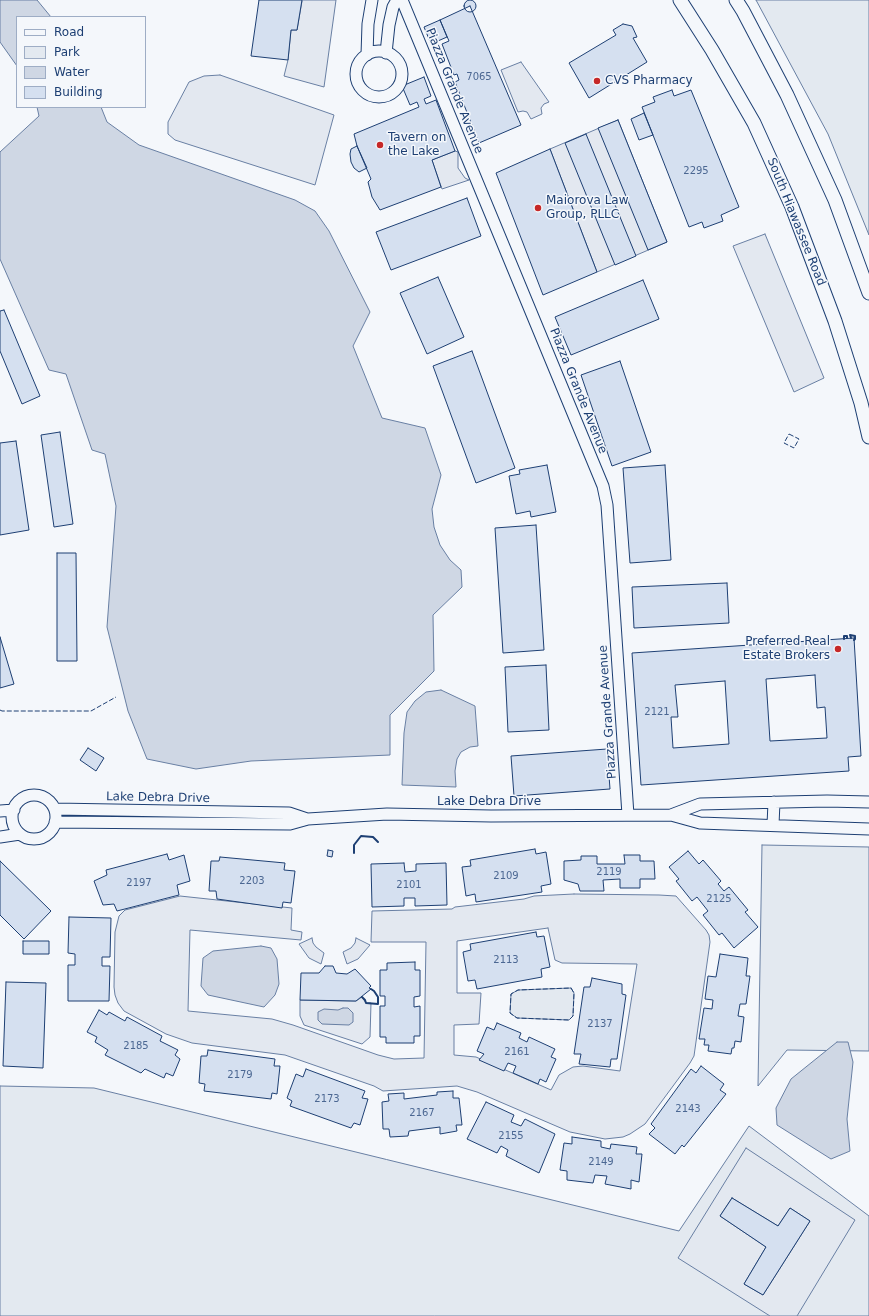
<!DOCTYPE html>
<html>
<head>
<meta charset="utf-8">
<style>
  body { margin:0 }
  #map { position:relative; width:869px; height:1316px; overflow:hidden; background:#f4f7fb; font-family:"DejaVu Sans",sans-serif }
  canvas { display:block }
  .legend { position:absolute; left:16px; top:16px; width:130px; height:92px; box-sizing:border-box; background:#f4f7fb; border:1px solid #9eadc5; margin:0; padding:5px 7px; list-style:none; font-size:12px; color:#1d3f73 }
  .legend li { display:flex; align-items:center; gap:8px; height:20px }
  .legend b { width:20px; border:1px solid #9eadc5 }
</style>
</head>
<body>
<div id="map">
<canvas width="869" height="1316"></canvas>
<ul class="legend">
<li><b style="height:5px;background:#f4f7fb"></b>Road</li>
<li><b style="height:11px;background:#e3e9f0"></b>Park</li>
<li><b style="height:11px;background:#cfd7e4"></b>Water</li>
<li><b style="height:11px;background:#d5e0f0"></b>Building</li>
</ul>
</div>
<script>
const context = document.querySelector('canvas').getContext('2d');
context.lineJoin = 'round';
function fill(path, color) { context.fillStyle = color; context.fill(path, 'evenodd'); }
const toPath = rows => new Path2D(rows.map(r => 'M' + r).join(''));
function strokePath(path, color, width, dash) { context.strokeStyle = color; context.lineWidth = width; context.lineCap = dash ? 'butt' : 'round'; context.setLineDash(dash || []); context.stroke(path); }
function write(font, color, halo, rows, align = 'center') {
  context.font = font + ' "DejaVu Sans",sans-serif'; context.lineWidth = 3; context.setLineDash([]); context.textBaseline = 'middle'; context.strokeStyle = halo; context.fillStyle = color; for (const [text, x, y, turn = 0] of rows) {
    context.save(); context.translate(x, y); context.rotate((+turn || 0) * Math.PI / 180); context.textAlign = isNaN(turn) ? turn : align; if (halo) context.strokeText(text, 0, 0); context.fillText(text, 0, 0); context.restore();
  }
}
const green = toPath([
  [756,0,869,0,869,235,828,134,756,0],
  [762,845,869,847,869,1051,787,1050,758,1086,762,845],
  [571,988,574,993,573,1016,569,1020,517,1018,510,1013,511,994,518,990,571,988],
  [0,1086,94,1088,679,1231,749,1126,869,1216,869,1316,0,1316,0,1086]
]);
const parking = toPath([
  [296,0,336,0,324,87,284,76,288,60,291,30,297,30,302,1,296,0],
  [521,62,549,102,544,104,541,108,542,114,531,119,527,112,523,111,518,112,501,70,521,62],
  [220,75,334,115,315,185,175,140,168,134,168,122,189,82,204,76,220,75],
  [618,120,667,242,597,272,550,149,618,120],
  [455,151,458,152,458,168,465,178,469,180,442,189,432,160,455,151],
  [765,234,824,378,794,392,733,246,765,234],
  [574,894,659,895,676,896,706,930,709,935,710,942,694,1056,690,1063,645,1124,630,1134,623,1137,605,1139,570,1132,477,1092,457,1086,383,1091,374,1086,285,1055,192,1043,166,1034,124,1011,118,1003,115,995,114,987,115,932,119,916,125,910,180,896,292,908,291,930,302,932,301,940,190,930,188,1011,272,1019,293,1025,378,1055,394,1059,424,1058,426,942,371,942,372,911,452,909,455,907,524,899,534,896,574,894],
  [548,928,555,960,562,963,637,964,620,1071,583,1066,573,1067,559,1075,551,1090,476,1057,454,1055,454,1025,479,1024,481,993,457,993,457,941,548,928],
  [312,938,313,943,316,947,324,953,321,964,309,958,299,944,312,938],
  [356,938,370,945,358,959,347,964,343,952,351,948,355,943,356,938],
  [362,997,366,1003,371,1003,370,1037,362,1044,304,1025,300,1016,300,1000,356,1001,362,997],
  [746,1148,855,1220,797,1316,770,1316,678,1258,746,1148],
  [732,1198,778,1226,790,1208,810,1221,763,1295,744,1284,766,1247,720,1216,732,1198]
]);
const water = toPath([
  [0,0,37,0,51,17,17,17,17,66,0,42,0,0],
  [37,107,101,107,107,122,139,145,295,200,315,211,329,231,370,312,353,346,382,418,425,428,441,475,432,509,434,527,440,545,450,560,461,570,462,587,433,615,434,671,390,715,390,755,251,761,196,769,147,759,128,711,107,627,116,506,105,454,92,450,66,374,49,370,0,259,0,152,39,116,37,107],
  [441,690,475,706,478,746,470,747,461,752,457,759,455,771,456,787,402,785,404,733,407,712,415,701,426,692,441,690],
  [261,946,271,948,277,959,279,984,275,995,264,1007,208,995,201,986,203,958,213,951,261,946],
  [343,1008,348,1008,353,1013,353,1022,349,1025,322,1024,318,1020,318,1012,324,1009,338,1010,343,1008],
  [837,1042,848,1042,853,1062,847,1119,850,1151,831,1159,777,1125,776,1108,791,1079,837,1042]
]);
const building = toPath([
  [259,0,302,0,297,30,291,30,288,60,251,56,259,0],
  '464 6a6 6 0 1 1 12 0a6 6 0 1 1-12 0Z',
  [470,6,521,125,479,143,455,82,459,80,457,74,454,75,442,44,449,41,440,20,470,6],
  [440,20,447,37,431,44,424,27,440,20],
  [623,24,632,26,637,37,633,38,647,62,589,98,569,63,616,35,613,30,623,24],
  [424,77,431,96,424,99,426,104,436,100,455,151,432,160,441,187,380,210,372,197,368,182,371,179,357,146,354,134,419,107,417,102,410,105,402,86,424,77],
  [672,90,674,96,691,90,739,207,721,215,723,221,704,228,702,222,689,227,642,107,655,102,653,97,672,90],
  [644,113,653,135,639,140,631,119,644,113],
  [618,120,667,242,648,250,598,128,618,120],
  [586,134,636,256,615,265,565,143,586,134],
  [357,146,367,168,359,172,354,168,351,162,350,154,351,149,357,146],
  [550,149,597,272,543,295,496,173,550,149],
  [467,198,481,236,391,270,376,232,467,198],
  [438,277,464,337,427,354,400,293,438,277],
  [643,280,659,319,571,355,555,317,643,280],
  [4,310,40,396,22,404,0,351,0,311,4,310],
  [472,351,515,468,476,483,433,366,472,351],
  [620,361,651,452,612,466,581,375,620,361],
  [60,432,73,524,54,527,41,435,60,432],
  [16,441,29,530,0,535,0,443,16,441],
  [547,465,556,512,531,517,530,511,516,514,509,476,520,474,519,470,547,465],
  [665,465,671,560,630,563,623,468,665,465],
  [536,525,544,650,503,653,495,528,536,525],
  [57,553,76,553,77,661,57,661,57,553],
  [727,583,729,623,634,628,632,587,727,583],
  [0,637,14,684,0,688,0,637],
  [854,638,861,756,848,757,849,771,641,785,632,653,854,638],
  [815,675,817,708,825,707,827,738,770,741,766,679,815,675],
  [725,681,729,744,673,748,671,717,678,717,675,685,725,681],
  [546,665,549,730,508,732,505,667,546,665],
  [88,748,104,758,96,771,80,760,88,748],
  [607,749,610,789,514,796,511,756,607,749],
  [535,849,536,854,546,852,551,884,541,886,542,892,476,902,475,894,466,896,462,867,471,866,470,860,535,849],
  [328,850,333,851,332,857,327,856,328,850],
  [688,851,699,864,703,860,721,881,718,884,724,891,729,887,748,910,745,912,758,927,734,948,722,933,719,935,703,915,708,911,697,897,692,901,676,881,679,879,669,867,688,851],
  [167,854,169,860,184,855,190,881,177,885,179,895,117,911,114,904,103,905,94,881,107,875,106,870,167,854],
  [624,855,640,855,640,861,654,861,655,879,640,879,640,888,620,888,620,879,603,880,604,891,580,891,578,884,564,880,564,861,581,860,581,856,597,856,597,864,625,864,624,855],
  [220,857,285,863,284,870,295,871,291,903,283,902,282,908,217,899,216,891,209,891,211,861,219,861,220,857],
  [0,861,51,911,24,939,0,915,0,861],
  [404,863,405,872,416,871,416,864,446,863,447,905,415,906,415,898,404,898,404,906,372,907,371,864,404,863],
  [69,917,111,918,110,957,102,957,102,966,110,966,109,1001,68,1001,68,965,75,965,75,954,68,953,69,917],
  [536,932,537,937,544,936,550,967,541,969,542,977,477,989,475,980,468,981,463,952,471,950,470,944,536,932],
  [23,941,49,941,49,954,23,954,23,941],
  [720,954,748,958,746,976,750,976,746,1004,740,1004,738,1016,744,1017,741,1042,735,1041,734,1048,732,1048,731,1054,708,1051,709,1045,704,1045,705,1039,699,1039,704,1008,712,1009,713,1000,705,999,708,976,716,977,720,954],
  [415,962,415,970,420,970,420,996,414,997,414,1007,420,1006,420,1036,414,1036,414,1043,386,1043,386,1037,380,1037,380,1006,385,1006,385,996,380,996,380,970,387,970,387,963,415,962],
  [325,966,333,966,336,973,347,974,355,969,371,986,369,988,371,989,356,1001,300,1000,301,973,319,973,325,966],
  [592,978,622,984,622,994,626,995,617,1059,611,1059,610,1067,579,1064,581,1054,574,1054,584,987,590,987,592,978],
  [6,982,46,983,43,1068,3,1066,6,982],
  [99,1010,107,1015,109,1012,125,1021,127,1017,162,1036,160,1041,178,1050,175,1055,180,1059,173,1076,166,1073,164,1078,145,1069,141,1073,105,1055,108,1050,95,1042,97,1037,87,1032,99,1010],
  [497,1023,521,1033,519,1038,527,1042,529,1037,555,1049,551,1057,556,1059,546,1082,540,1079,538,1084,513,1073,516,1066,508,1063,504,1071,479,1060,484,1054,477,1051,487,1027,494,1030,497,1023],
  [208,1050,275,1059,274,1066,280,1066,277,1094,272,1093,271,1099,204,1091,205,1084,199,1083,201,1056,207,1056,208,1050],
  [701,1066,724,1084,720,1090,726,1094,684,1147,682,1145,675,1154,649,1134,655,1128,651,1124,691,1069,696,1073,701,1066],
  [306,1069,365,1091,362,1098,368,1099,360,1125,354,1123,351,1128,290,1106,292,1101,287,1098,296,1074,303,1077,306,1069],
  [453,1091,453,1098,459,1098,462,1125,456,1125,457,1131,440,1134,440,1127,409,1131,408,1136,390,1137,389,1129,383,1129,382,1102,389,1101,388,1094,404,1093,404,1099,437,1095,437,1092,453,1091],
  [486,1102,514,1115,511,1122,521,1126,525,1119,555,1134,539,1173,506,1156,508,1150,501,1146,497,1153,467,1139,486,1102],
  [572,1137,601,1141,601,1147,610,1149,611,1144,637,1147,636,1154,642,1154,639,1182,631,1180,631,1189,605,1184,607,1176,595,1175,593,1183,567,1180,567,1171,560,1170,564,1143,572,1144,572,1137],
  [732,1198,778,1226,790,1208,810,1221,763,1295,744,1284,766,1247,720,1216,732,1198]
]);
const minor = toPath([
  [402,0,603,486,607,505,628,815],
  '356 74a23 23 0 1 1 46 0a23 23 0 1 1-46 0Z',
  [386,53,389,25,393,7,397,0],
  [367,55,368,24,372,0],
  '12 817a22 22 0 1 1 44 0a22 22 0 1 1-44 0Z',
  [55,809,289,813,307,819],
  [0,811,14,810],
  [671,815,700,804,827,801,869,802],
  [55,822,290,824,308,819,387,814,491,816,671,815,700,823,869,829],
  [773,825,774,802],
  [0,837,20,834]
]);
const tertiary = toPath([
  [680,0,712,50,754,123,792,207,835,321,861,403,869,437],
  [736,0,743,11,787,95,835,200,869,293]
]);
const fence = toPath([
  [789,434,799,439,794,448,784,443,789,434],
  [0,710,2,711,91,711,116,697],
  [571,988,574,993,573,1016,569,1020,517,1018,510,1013,511,994,518,990,571,988]
]);
const wall = toPath([
  [851,638,850,635,855,636,855,639,854,640],
  [844,639,844,636,847,636,847,638],
  [354,853,354,845,361,836,373,837,378,842],
  [362,997,365,1000,366,1003,378,1004,378,997,374,991,371,989]
]);
const markers = [
  [597,81,4,"#c62828"],
  [380,145,4,"#c62828"],
  [538,208,4,"#c62828"],
  [838,649,4,"#c62828"]
];
const numberNames = [
  ["7065",479,77],
  ["2295",696,171],
  ["2121",657,712],
  ["2119",609,872],
  ["2109",506,876],
  ["2203",252,881],
  ["2197",139,883],
  ["2101",409,885],
  ["2125",719,899],
  ["2113",506,960],
  ["2137",600,1024],
  ["2185",136,1046],
  ["2161",517,1052],
  ["2179",240,1075],
  ["2173",327,1099],
  ["2143",688,1109],
  ["2167",422,1113],
  ["2155",511,1136],
  ["2149",601,1162]
];
const poiNames = [
  ["CVS Pharmacy",605,81],
  ["Tavern on",388,138],
  ["the Lake",388,152],
  ["Maiorova Law",546,201],
  ["Group, PLLC",546,215],
  ["Preferred Real",830,642,"right"],
  ["Estate Brokers",830,656,"right"]
];
const streetNames = [
  ["Piazza Grande Avenue",454,91,68],
  ["South Hiawassee Road",796,222,68],
  ["Piazza Grande Avenue",578,391,68],
  ["Piazza Grande Avenue",608,712,-94],
  ["Lake Debra Drive",158,798,1],
  ["Lake Debra Drive",489,802]
];
fill(green, '#e3e9f0');
strokePath(green, '#687fa3', 1);
fill(parking, '#e3e8f0');
strokePath(parking, '#687fa3', 1);
fill(water, '#cfd7e4');
strokePath(water, '#687fa3', 1);
fill(building, '#d5e0f0');
strokePath(building, '#1d3f73', 1);
strokePath(minor, '#1d3f73', 13);
strokePath(tertiary, '#1d3f73', 15);
strokePath(minor, '#f4f7fb', 11);
strokePath(tertiary, '#f4f7fb', 13);
strokePath(fence, '#1d3f73', 1, [5, 2]);
strokePath(wall, '#1d3f73', 2);
for (const [x, y, r, color] of markers) { const dot = new Path2D(); dot.arc(x, y, r, 0, 2 * Math.PI); context.fillStyle = color; context.fill(dot); strokePath(dot, '#f4f7fb', 1.5); }
write('10px', '#4b6792', null, numberNames);
write('12px', '#1d3f73', '#f4f7fb', poiNames, 'left');
write('12px', '#1d3f73', '#f4f7fb', streetNames);
</script>
</body>
</html>
